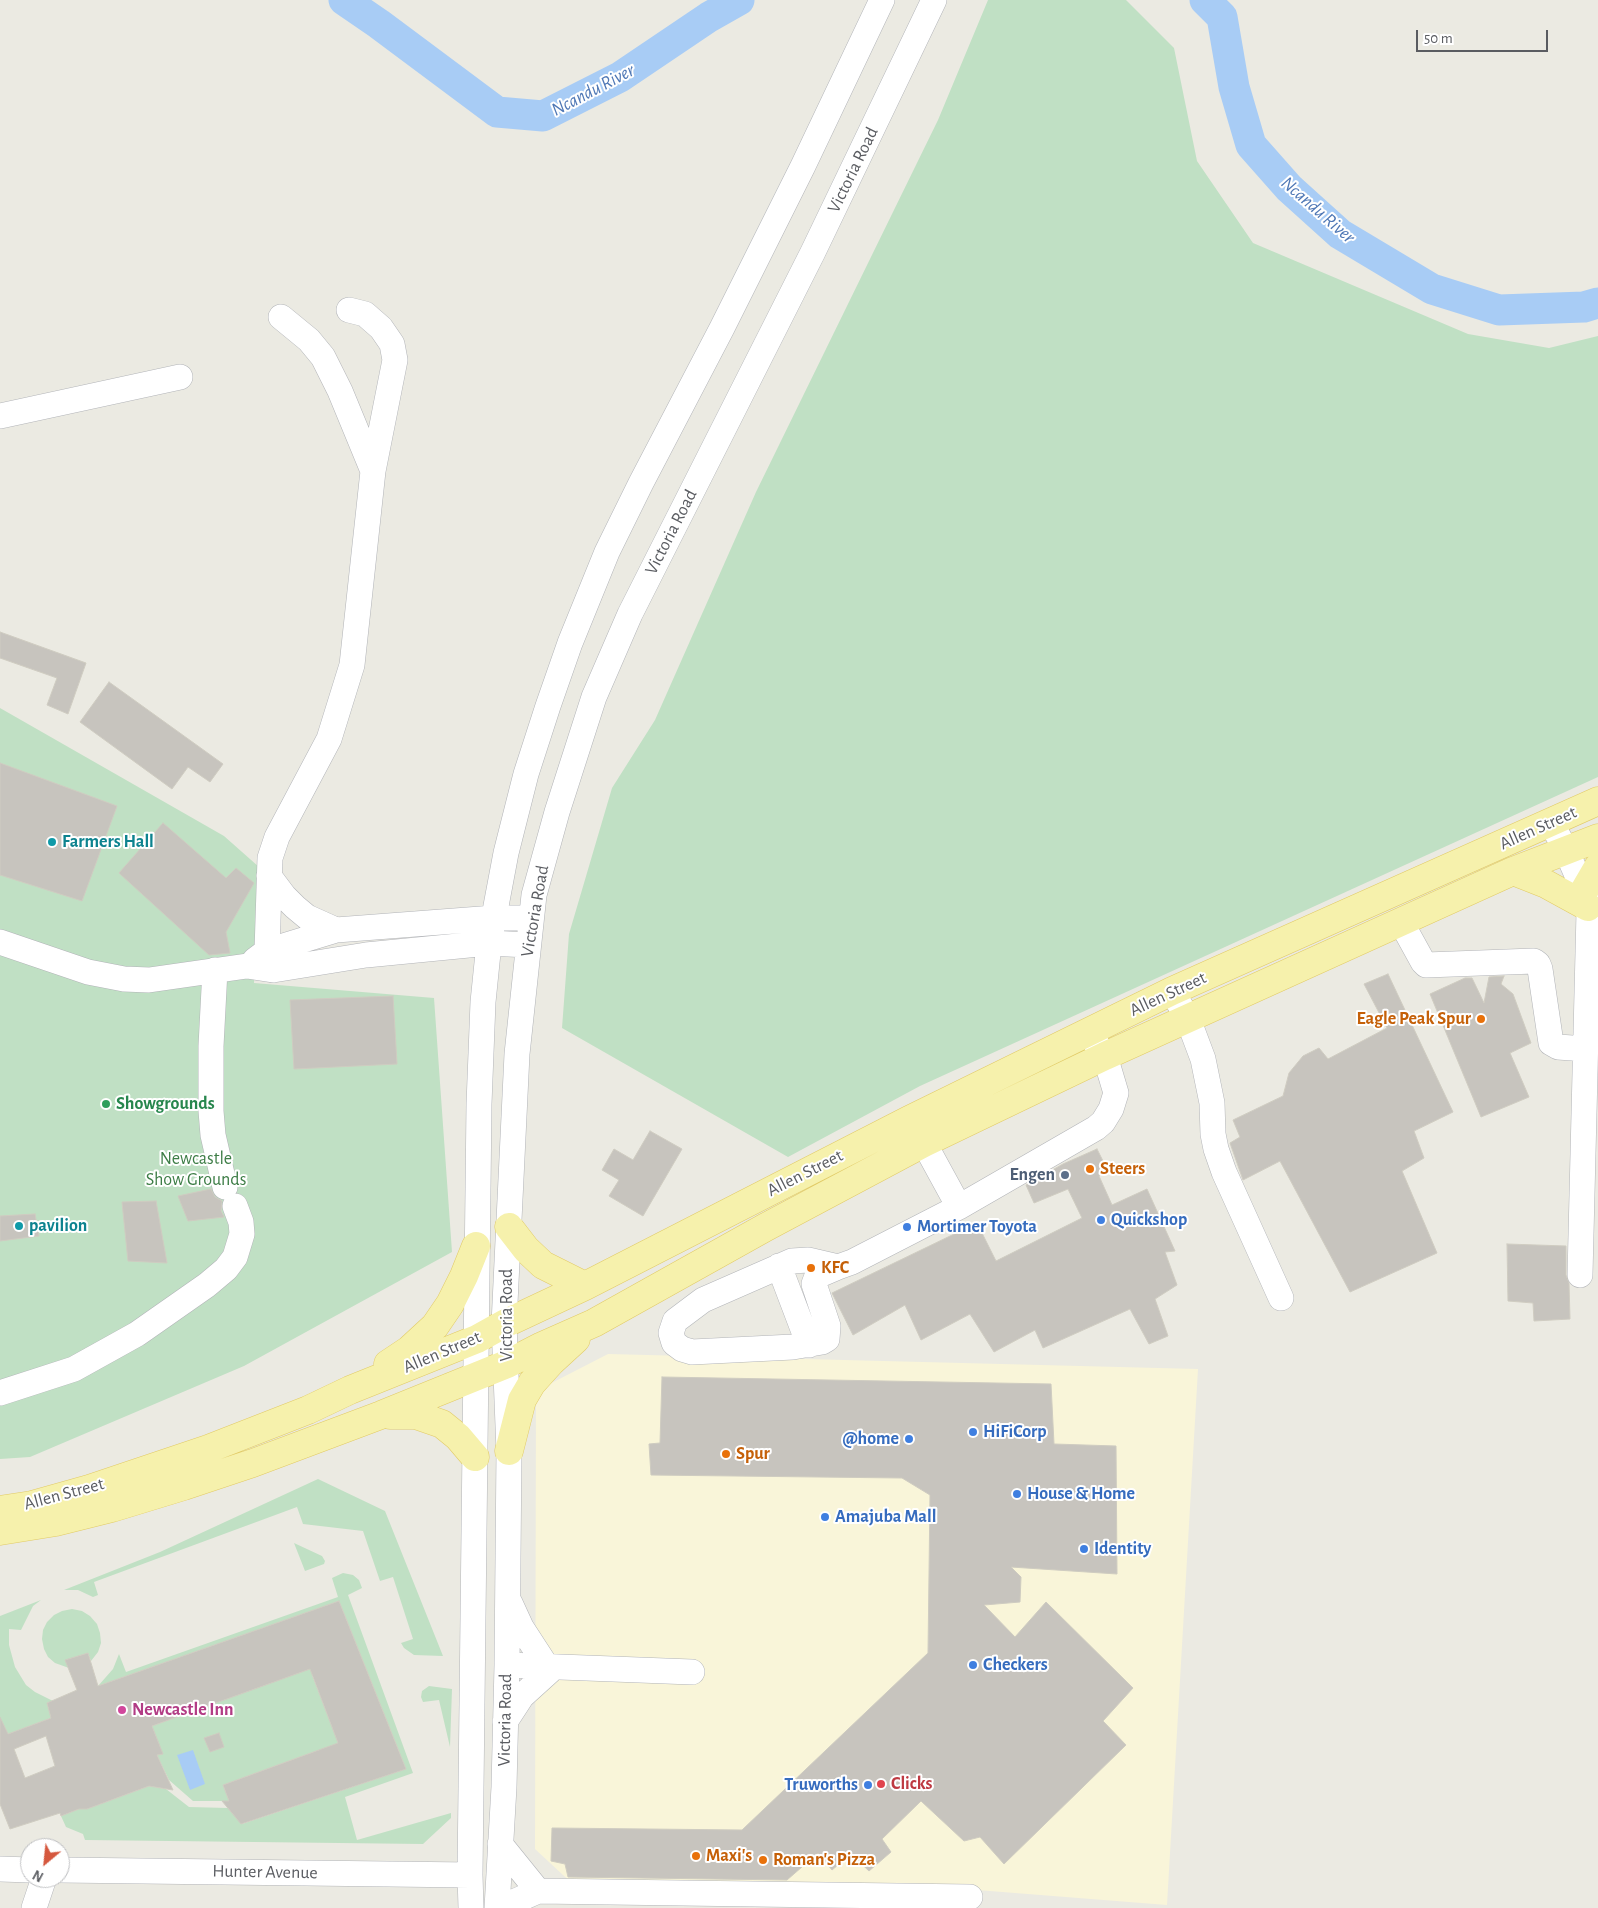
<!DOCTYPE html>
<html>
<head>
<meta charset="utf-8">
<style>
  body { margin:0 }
  #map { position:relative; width:1598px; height:1908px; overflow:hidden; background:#ebeae2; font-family:"Alegreya Sans",sans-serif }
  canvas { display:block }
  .north { position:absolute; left:20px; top:1838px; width:50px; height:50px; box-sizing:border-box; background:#fff; border:1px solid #bdbec0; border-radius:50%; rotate:208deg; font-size:14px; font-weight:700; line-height:20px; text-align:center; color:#5a5c61 }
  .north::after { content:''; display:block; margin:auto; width:18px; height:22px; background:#d5583e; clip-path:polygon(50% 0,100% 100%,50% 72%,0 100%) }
  .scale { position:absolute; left:1416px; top:30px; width:132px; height:22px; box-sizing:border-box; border:2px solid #5a5c61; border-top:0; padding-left:6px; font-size:15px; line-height:18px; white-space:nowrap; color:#5a5c61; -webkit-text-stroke:4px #fff; paint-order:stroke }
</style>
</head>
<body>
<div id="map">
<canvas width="1598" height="1908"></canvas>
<div class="north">N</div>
<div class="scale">50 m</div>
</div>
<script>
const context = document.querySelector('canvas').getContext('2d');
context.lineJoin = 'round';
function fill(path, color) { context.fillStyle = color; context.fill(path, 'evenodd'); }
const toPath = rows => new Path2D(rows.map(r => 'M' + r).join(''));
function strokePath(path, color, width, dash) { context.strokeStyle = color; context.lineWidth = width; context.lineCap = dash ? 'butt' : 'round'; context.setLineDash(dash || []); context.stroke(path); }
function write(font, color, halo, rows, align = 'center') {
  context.font = font + ' "Alegreya Sans",sans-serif'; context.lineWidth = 4; context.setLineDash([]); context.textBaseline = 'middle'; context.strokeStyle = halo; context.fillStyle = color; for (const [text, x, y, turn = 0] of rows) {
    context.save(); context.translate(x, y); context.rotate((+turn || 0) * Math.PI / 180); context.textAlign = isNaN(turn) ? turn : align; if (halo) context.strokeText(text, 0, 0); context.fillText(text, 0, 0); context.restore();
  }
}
const commercial = toPath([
  [608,1354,1198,1369,1167,1905,977,1890,577,1888,535,1849,536,1391]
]);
const green = toPath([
  [988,0,1126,0,1174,48,1197,161,1253,243,1468,334,1549,348,1598,336,1598,777,920,1086,788,1157,562,1028,569,934,612,788,655,720,756,492,938,120],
  [0,708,224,836,259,867,254,983,434,998,452,1252,244,1366,30,1457,0,1459],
  [318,1479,385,1511,443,1656,414,1655,404,1648,401,1643,413,1639,393,1577,380,1581,363,1531,303,1524,297,1507,94,1582,98,1595,93,1597,78,1590,64,1590,160,1552],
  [294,1543,322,1556,325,1561,324,1564,305,1571],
  [343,1573,353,1575,359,1580,362,1588,348,1595,413,1773,345,1797,357,1840,451,1813,451,1818,423,1844,85,1840,83,1834,66,1827,61,1816,79,1809,87,1809,149,1786,166,1789,189,1807,228,1808,242,1824,406,1769,339,1601,98,1686,113,1669,119,1654,126,1672,338,1597,332,1578],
  [41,1600,33,1606,21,1630,9,1629,9,1645,15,1667,26,1685,35,1692,53,1701,47,1703,51,1718,0,1737,0,1616],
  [72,1609,82,1611,90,1616,97,1624,100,1633,101,1643,98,1652,91,1661,88,1653,66,1660,69,1668,55,1663,48,1657,44,1649,42,1639,43,1630,47,1622,54,1615,62,1611],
  [325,1663,312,1675,346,1763,319,1750,223,1785,229,1801,193,1801,169,1780,157,1755,162,1754,152,1726],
  [429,1686,452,1689,450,1747,439,1700,423,1702,421,1697,422,1691]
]);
const water = toPath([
  [193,1750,205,1784,190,1790,177,1755]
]);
const river = toPath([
  [344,0,379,24,497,112,543,116,620,77,709,17,739,0],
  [1205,0,1222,17,1234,87,1251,145,1289,188,1340,234,1432,289,1499,310,1584,307,1598,303]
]);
const building = toPath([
  [0,632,86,663,68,714,47,705,57,678,0,658,0,632],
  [109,682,223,764,210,782,188,767,172,789,80,722,109,682],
  [0,763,117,806,82,901,0,875,0,763],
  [163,823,226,878,236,868,254,883,226,932,230,953,209,955,119,873,163,823],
  [1388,974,1453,1112,1414,1131,1424,1158,1402,1171,1437,1253,1350,1292,1280,1161,1243,1180,1230,1143,1240,1137,1233,1120,1283,1096,1289,1073,1303,1056,1319,1048,1328,1059,1387,1028,1364,984,1388,974],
  [1504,976,1501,984,1513,994,1531,1043,1510,1053,1529,1097,1481,1117,1430,994,1465,978,1472,978,1484,1003,1489,977,1504,976],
  [393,996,397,1064,294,1069,290,1000,393,996],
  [650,1131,682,1149,643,1216,609,1196,619,1180,602,1170,614,1149,633,1160,650,1131],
  [1097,1149,1106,1167,1099,1176,1112,1205,1147,1189,1175,1251,1165,1252,1177,1285,1155,1299,1168,1336,1149,1344,1130,1309,1043,1348,1035,1330,994,1352,970,1314,921,1340,905,1305,853,1335,832,1293,977,1223,996,1261,1082,1218,1068,1189,1034,1203,1026,1185,1063,1164,1097,1149],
  [211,1189,215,1197,222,1201,221,1211,224,1217,188,1221,178,1196,211,1189],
  [156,1201,167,1263,128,1261,122,1202,156,1201],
  [35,1214,39,1236,0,1241,0,1216,35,1214],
  [1507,1244,1566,1246,1566,1275,1569,1283,1570,1319,1534,1321,1533,1303,1508,1301,1507,1244],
  [662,1377,1051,1384,1054,1444,1116,1446,1117,1574,1011,1567,1021,1577,1020,1602,984,1605,1015,1637,1046,1602,1133,1688,1103,1721,1126,1745,1004,1864,980,1837,964,1841,921,1801,882,1839,891,1852,869,1871,851,1854,832,1870,818,1853,787,1880,568,1877,565,1864,551,1861,552,1828,742,1830,928,1653,930,1495,902,1478,651,1475,649,1444,660,1443,662,1377],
  [339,1601,406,1769,241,1824,222,1801,229,1801,223,1785,338,1743,310,1669,152,1726,163,1754,157,1755,173,1790,149,1786,87,1809,79,1809,61,1816,60,1813,10,1829,0,1804,0,1717,8,1734,51,1718,47,1703,77,1690,65,1660,88,1653,98,1686,339,1601],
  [46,1736,55,1766,25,1778,14,1749,46,1736],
  [219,1733,224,1747,210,1752,204,1738,219,1733]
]);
const minor = toPath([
  [281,317,309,340,323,357,340,391,373,471],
  [0,416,180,377],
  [1551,823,1566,850,1584,891,1588,907],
  [269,876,284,896,295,907,307,917,336,930],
  [1401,922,1423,962,1426,965,1534,961,1538,964,1540,969,1551,1043,1558,1047,1586,1049],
  [0,942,88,972,124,979,149,980,247,966,273,970,366,955,489,943,528,945],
  [255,960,267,951,336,930,494,918,531,918],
  [215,970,211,1046,211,1111,213,1135,225,1187],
  [273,970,267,951,270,858,277,837,329,739,352,665,373,471,395,360,392,344,381,328,365,314,349,310],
  [1172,991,1188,1019,1203,1059,1212,1103,1213,1134,1216,1149,1224,1172,1281,1298],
  [913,1126,924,1143,959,1207],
  [779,1266,809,1345],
  [838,1267,808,1260,792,1261,703,1300,675,1321,671,1333,674,1343,682,1349,692,1352,793,1347,822,1342,827,1339,828,1326,814,1284,817,1276,838,1267,852,1262,959,1207,1096,1128,1103,1122,1111,1109,1116,1093,1105,1056,1093,1039],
  [1580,1275,1589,912],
  [0,1393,74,1369,137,1334,207,1285,226,1269,235,1257,242,1234,241,1222,235,1206],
  [510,1603,521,1627,547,1667],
  [507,1665,692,1672],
  [505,1722,522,1696,554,1667],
  [500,1844,538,1891],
  [0,1869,30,1870],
  [60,1870,470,1875],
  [34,1908,44,1878],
  [471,1908,470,1875,479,1104,483,1002,489,943,506,853,526,774,548,706,570,643,607,552,641,483,722,328,803,166,882,0],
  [497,1908,504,1787,507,1665,509,1451,504,1324,517,1054,534,895,557,812,594,697,630,614,813,252,934,0],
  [500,1908,538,1891,970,1897]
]);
const major = toPath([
  [1513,871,1546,884,1588,907],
  [1584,891,1598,867],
  [509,1227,526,1249,543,1265,585,1286],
  [388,1364,409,1350,435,1326,450,1304,464,1276,476,1246],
  [390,1415,416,1415,442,1424,458,1437,475,1457],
  [509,1451,522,1400,532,1383,551,1362,576,1339],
  [0,1510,32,1505,89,1489,208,1449,308,1410,350,1390,477,1339,504,1324,585,1286,909,1120,1172,991,1598,801],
  [0,1531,56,1522,112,1508,184,1486,253,1463,381,1415,507,1364,542,1346,594,1323,766,1227,924,1143,1105,1056,1513,871,1598,838]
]);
const markers = [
  [52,842,5,"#0f9aa8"],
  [1481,1019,5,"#e8710a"],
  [106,1104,5,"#2e9e5b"],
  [1090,1169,5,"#e8710a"],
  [1065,1175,5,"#5c6f8a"],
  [1101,1220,5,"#3f7fe0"],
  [19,1226,5,"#0f9aa8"],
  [907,1227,5,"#3f7fe0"],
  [811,1268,5,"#e8710a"],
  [973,1432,5,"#3f7fe0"],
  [909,1439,5,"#3f7fe0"],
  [726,1454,5,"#e8710a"],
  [1017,1494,5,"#3f7fe0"],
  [825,1517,5,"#3f7fe0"],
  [1084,1549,5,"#3f7fe0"],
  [973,1665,5,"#3f7fe0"],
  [122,1710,5,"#d1479c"],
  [881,1784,5,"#e0444e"],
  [868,1785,5,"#3f7fe0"],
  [696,1856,5,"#e8710a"],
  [763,1860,5,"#e8710a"]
];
const streetNames = [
  ["Victoria Road",853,170,-64],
  ["Victoria Road",671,532,-63],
  ["Allen Street",1538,828,-24],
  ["Victoria Road",535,911,-80],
  ["Allen Street",1168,994,-25],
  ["Allen Street",805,1173,-27],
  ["Victoria Road",507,1315,-90],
  ["Allen Street",442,1352,-23],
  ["Allen Street",64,1494,-15],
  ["Victoria Road",505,1720,-89],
  ["Hunter Avenue",265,1872,1]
];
const cultureNames = [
  ["Farmers Hall",62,842],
  ["pavilion",29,1226]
];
const foodNames = [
  ["Eagle Peak Spur",1471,1019,"right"],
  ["Steers",1100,1169],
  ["KFC",821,1268],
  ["Spur",736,1454],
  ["Maxi's",706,1856],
  ["Roman's Pizza",773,1860]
];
const leisureNames = [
  ["Showgrounds",116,1104]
];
const parkNames = [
  ["Newcastle",196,1159],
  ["Show Grounds",196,1180]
];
const serviceNames = [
  ["Engen",1055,1175]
];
const shopNames = [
  ["Quickshop",1111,1220],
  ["Mortimer Toyota",917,1227],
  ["HiFiCorp",983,1432],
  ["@home",899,1439,"right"],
  ["House & Home",1027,1494],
  ["Amajuba Mall",835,1517],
  ["Identity",1094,1549],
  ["Checkers",983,1665],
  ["Truworths",858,1785,"right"]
];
const hotelNames = [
  ["Newcastle Inn",132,1710]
];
const healthNames = [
  ["Clicks",891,1784]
];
const waterNames = [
  ["Ncandu River",593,90,-28],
  ["Ncandu River",1318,210,41]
];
fill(commercial, '#f9f5d9');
fill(green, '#c0e0c4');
fill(water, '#a8ccf5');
strokePath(river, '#a8ccf5', 31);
fill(building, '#c7c4be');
strokePath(building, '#cfccc1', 1);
strokePath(minor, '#b2b4b8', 26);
strokePath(major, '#e1ca65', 29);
strokePath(minor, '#fff', 25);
strokePath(major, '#f6f1ac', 28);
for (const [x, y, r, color] of markers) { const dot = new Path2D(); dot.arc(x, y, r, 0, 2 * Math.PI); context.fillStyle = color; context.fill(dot); strokePath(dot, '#fff', 2); }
write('18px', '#5a5c61', '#fff', streetNames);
write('bold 18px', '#0d838f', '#fff', cultureNames, 'left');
write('bold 18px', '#c56008', '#fff', foodNames, 'left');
write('bold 18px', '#27864d', '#fff', leisureNames, 'left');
write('18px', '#3d7d46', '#fff', parkNames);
write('bold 18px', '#4e5e75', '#fff', serviceNames, 'right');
write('bold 18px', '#366cbe', '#fff', shopNames, 'left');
write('bold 18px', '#b23c85', '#fff', hotelNames, 'left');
write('bold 18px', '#be3a42', '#fff', healthNames, 'left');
write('italic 19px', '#4e77b5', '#fff', waterNames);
</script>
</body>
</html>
